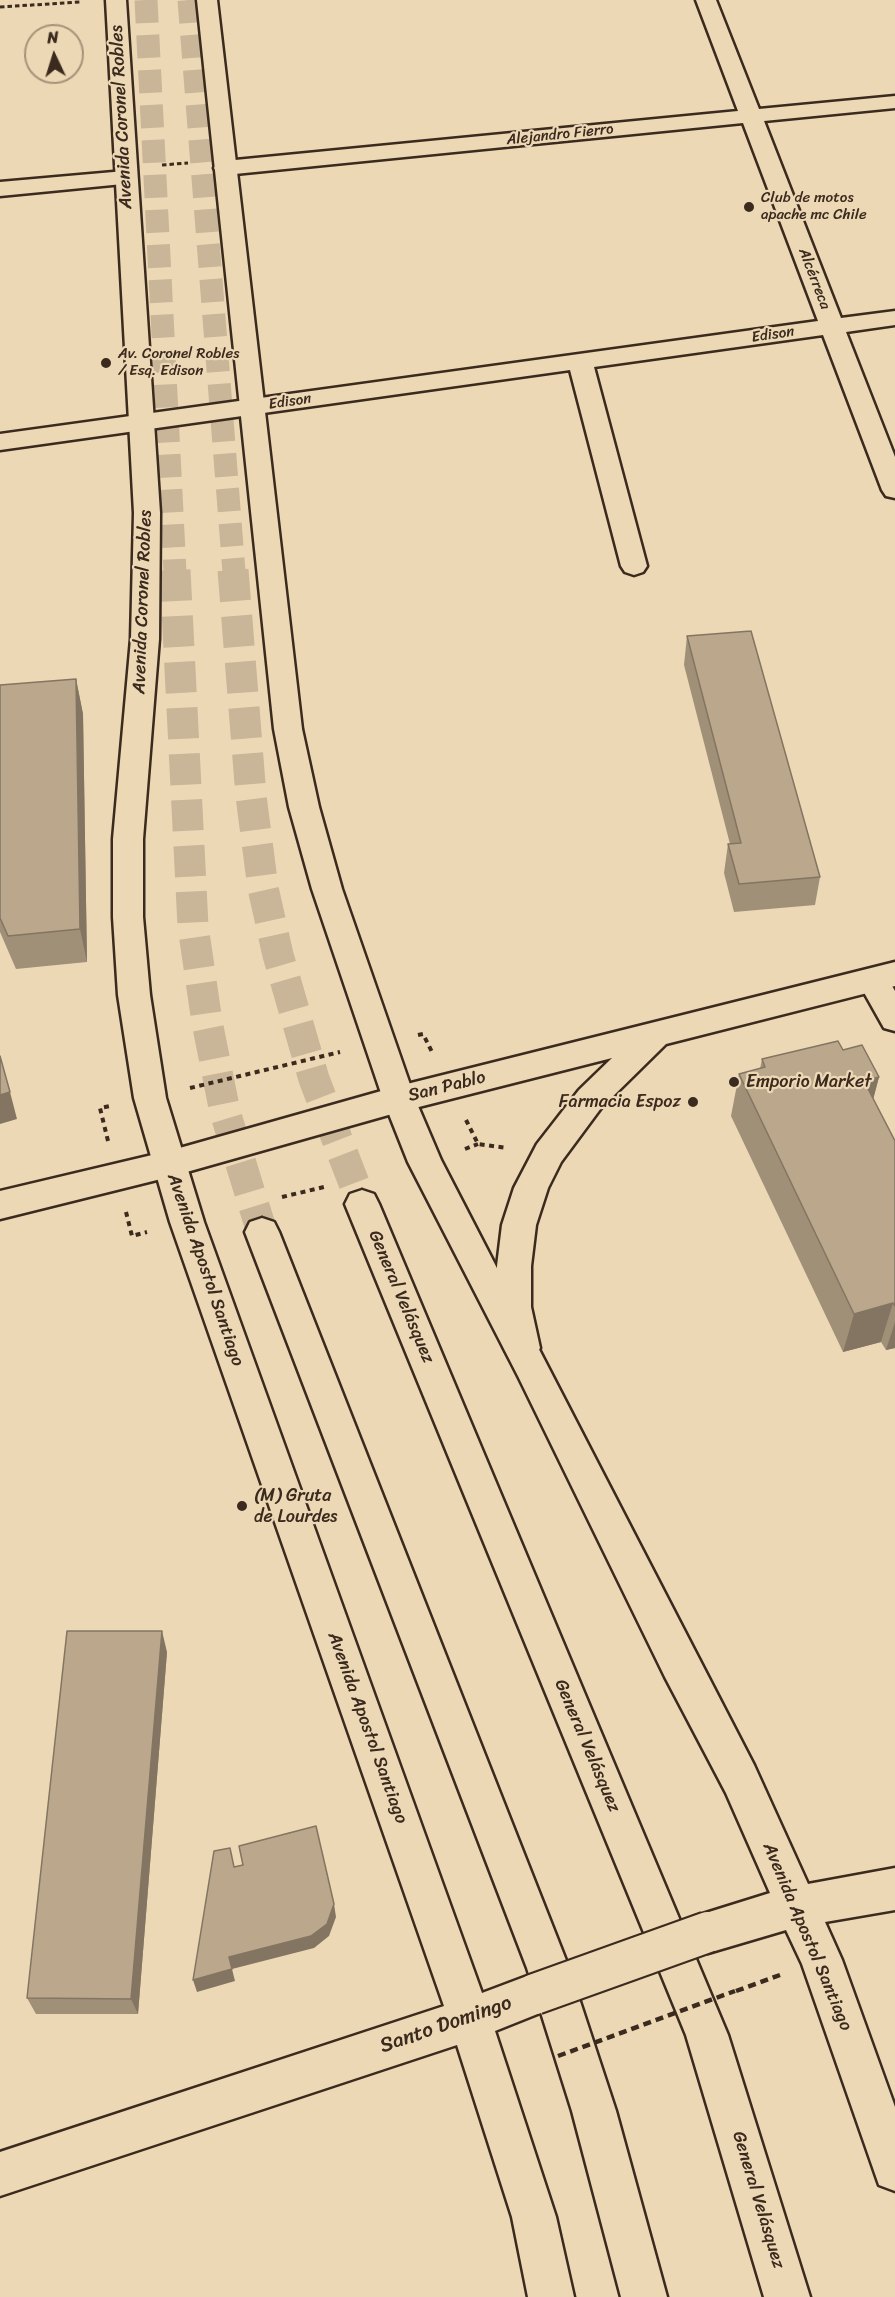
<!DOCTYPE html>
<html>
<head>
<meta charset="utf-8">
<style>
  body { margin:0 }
  #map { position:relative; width:895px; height:2297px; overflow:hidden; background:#edd8b6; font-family:Sriracha,sans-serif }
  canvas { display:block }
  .north { position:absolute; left:24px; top:24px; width:60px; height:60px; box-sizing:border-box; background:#edd8b6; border:2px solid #a69279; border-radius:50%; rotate:356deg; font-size:16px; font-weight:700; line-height:24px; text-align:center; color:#3b2a1e }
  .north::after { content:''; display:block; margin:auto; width:21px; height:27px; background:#3b2a1e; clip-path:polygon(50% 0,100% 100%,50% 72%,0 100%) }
</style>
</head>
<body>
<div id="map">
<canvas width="895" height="2297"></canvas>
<div class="north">N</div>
</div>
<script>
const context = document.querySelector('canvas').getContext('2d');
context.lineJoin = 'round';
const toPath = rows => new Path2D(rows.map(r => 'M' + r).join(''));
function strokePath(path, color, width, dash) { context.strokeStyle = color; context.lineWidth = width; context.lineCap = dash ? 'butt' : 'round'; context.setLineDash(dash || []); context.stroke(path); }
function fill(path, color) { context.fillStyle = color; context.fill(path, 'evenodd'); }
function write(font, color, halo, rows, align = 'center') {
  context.font = font + ' Sriracha,sans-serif'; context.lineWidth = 4.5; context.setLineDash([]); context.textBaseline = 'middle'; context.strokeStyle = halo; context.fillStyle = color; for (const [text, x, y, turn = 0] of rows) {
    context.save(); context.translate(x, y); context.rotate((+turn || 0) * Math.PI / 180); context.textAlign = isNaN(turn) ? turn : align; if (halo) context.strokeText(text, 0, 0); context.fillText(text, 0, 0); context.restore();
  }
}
const highwayTunnelFar1 = toPath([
  [146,0,175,572],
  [189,0,234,572]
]);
const highwayTunnel = toPath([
  [175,570,193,926,207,1022,225,1112,262,1232],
  [233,570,251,796,263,888,278,955,314,1079,362,1204]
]);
const pathFar2 = toPath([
  [0,7,80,2],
  [162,165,188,163]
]);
const pathFar1 = toPath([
  [418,1035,423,1034,432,1052],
  [190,1088,340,1052],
  [466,1120,478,1144,507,1148],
  [108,1141,100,1108,110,1106],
  [465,1149,478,1144],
  [282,1197,324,1187],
  [126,1212,132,1236,147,1232]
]);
const path = toPath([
  [736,1991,780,1975]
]);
const street = toPath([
  [696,0,716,0,759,109,895,96,895,108,764,121,841,318,895,311,895,325,846,332,895,457,895,498,886,496,882,490,823,335,594,367,647,566,643,572,634,575,625,572,621,566,570,370,0,450,0,434,818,321,743,123,225,175,217,173,214,168,217,163,225,161,738,111,696,0],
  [125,171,133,173,136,178,133,183,0,196,0,182,125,171],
  [873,968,884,972,895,991,895,1031,884,1028,857,980,862,972,873,968]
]);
const secondary = toPath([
  [106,0,126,0,160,513,159,639,143,839,143,917,150,995,166,1098,204,1222,482,1993,535,1973,550,1979,556,1994,550,2009,495,2031,556,2217,574,2297,528,2297,512,2217,457,2045,0,2196,0,2152,444,2006,170,1222,134,1098,118,995,113,917,113,839,131,639,134,513,106,0],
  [197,0,217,0,302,729,319,807,342,889,415,1099,441,1160,754,1765,808,1884,895,1868,895,1910,825,1922,842,1960,895,2107,895,2191,879,2185,802,1964,786,1930,708,1953,693,1947,687,1932,693,1917,770,1893,726,1793,665,1677,518,1376,408,1162,383,1099,312,889,289,807,274,729,197,0]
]);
const primary = toPath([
  [895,962,895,986,666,1044,601,1108,561,1162,548,1188,536,1225,531,1266,531,1307,540,1348,534,1359,522,1363,510,1359,504,1348,497,1307,497,1266,502,1225,514,1188,537,1144,579,1090,612,1058,399,1112,169,1177,0,1219,0,1191,169,1151,399,1086,895,962]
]);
const highway = toPath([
  [362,1190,374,1194,379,1204,728,2035,810,2297,764,2297,686,2035,345,1204,350,1194,362,1190],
  [262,1218,274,1222,279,1232,569,1968,616,2111,667,2297,621,2297,572,2111,527,1968,245,1232,250,1222,262,1218]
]);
const pathBridge = toPath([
  [558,2056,735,1991]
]);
const secondaryBridge = toPath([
  [535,1994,708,1932]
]);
const wall = toPath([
  [687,636,820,877,815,905,734,912,724,873,728,844,730,844,684,665],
  [76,679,83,714,87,962,16,969,0,932,0,685],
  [843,1050,879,1077,873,1099,895,1141,895,1348,886,1350,881,1342,843,1352,731,1116,739,1074,760,1069,762,1059],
  [167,1652,138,2014,36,2014,27,1998]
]);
const shadedWall = toPath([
  [76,679,83,714,87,962,80,929],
  [879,1077,868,1119,864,1081],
  [10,1092,17,1119,0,1124,0,1095],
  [893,1303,881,1342,843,1352,854,1314],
  [895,1322,895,1348,886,1350],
  [162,1631,167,1652,138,2014,131,1999],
  [334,1904,336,1917,329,1936,314,1948,232,1969,235,1981,197,1992,193,1980,229,1957]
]);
const building = toPath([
  [751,631,820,877,739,884,728,844,741,843,687,636,751,631],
  [76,679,80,929,8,936,0,918,0,685,76,679],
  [838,1041,843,1050,862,1045,879,1077,864,1081,895,1141,895,1306,893,1303,854,1314,739,1074,765,1067,762,1059,838,1041],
  [0,1056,10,1092,0,1095,0,1056],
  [67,1631,162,1631,131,1999,27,1998,67,1631],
  [316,1826,334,1904,327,1924,311,1936,229,1957,232,1969,193,1980,214,1851,230,1848,234,1867,243,1865,239,1846,316,1826]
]);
const markers = [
  [749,207,6,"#3b2a1e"],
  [106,363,6,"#3b2a1e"],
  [734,1082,6,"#3b2a1e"],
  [693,1102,6,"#3b2a1e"],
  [242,1506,6,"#3b2a1e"]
];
const farStreetnames = [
  ["Alejandro Fierro",560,135,-6],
  ["Alcérreca",814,279,69],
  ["Edison",773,335,-8],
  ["Edison",290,402,-8]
];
const farPoinames = [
  ["Club de motos",761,198],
  ["apache mc Chile",761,215],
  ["Av. Coronel Robles",118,354],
  ["/ Esq. Edison",118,371]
];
const streetNames = [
  ["Avenida Coronel Robles",122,117,-93],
  ["Avenida Coronel Robles",143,602,-88],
  ["San Pablo",447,1087,-14],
  ["Avenida Apostol Santiago",205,1270,71],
  ["General Velásquez",401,1297,67],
  ["Avenida Apostol Santiago",367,1728,70],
  ["General Velásquez",587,1746,67],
  ["Avenida Apostol Santiago",807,1937,67],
  ["General Velásquez",758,2200,73]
];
const poiNames = [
  ["Emporio Market",746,1082],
  ["Farmacia Espoz",681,1102,"right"],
  ["(M) Gruta",254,1496],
  ["de Lourdes",254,1517]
];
const nearStreetnames = [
  ["Santo Domingo",446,2025,-19]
];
strokePath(highwayTunnelFar1, '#c9b598', 23, [23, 12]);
strokePath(highwayTunnel, '#c9b598', 31, [31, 15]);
strokePath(street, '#3b2a1e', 5);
strokePath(secondary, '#3b2a1e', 5);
strokePath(primary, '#3b2a1e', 5);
strokePath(highway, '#3b2a1e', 5);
strokePath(pathFar2, '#3b2a1e', 3, [4.5, 3]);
strokePath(pathFar1, '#3b2a1e', 4, [5, 4.5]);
strokePath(path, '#3b2a1e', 4.5, [8, 5]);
fill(street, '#edd8b6');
fill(secondary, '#edd8b6');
fill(primary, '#edd8b6');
fill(highway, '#edd8b6');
strokePath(secondaryBridge, '#3b2a1e', 44, []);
strokePath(pathBridge, '#3b2a1e', 4.5, [8, 5]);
strokePath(secondaryBridge, '#edd8b6', 40);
fill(wall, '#a19078');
fill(shadedWall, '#837562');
fill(building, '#bba78c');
strokePath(building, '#837562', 1.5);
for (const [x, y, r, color] of markers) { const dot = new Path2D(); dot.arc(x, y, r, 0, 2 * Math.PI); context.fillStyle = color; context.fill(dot); strokePath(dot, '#edd8b6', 2); }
write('15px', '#3b2a1e', '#edd8b6', farStreetnames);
write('15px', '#3b2a1e', '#edd8b6', farPoinames, 'left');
write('18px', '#3b2a1e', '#edd8b6', streetNames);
write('18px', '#3b2a1e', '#edd8b6', poiNames, 'left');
write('21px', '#3b2a1e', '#edd8b6', nearStreetnames);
</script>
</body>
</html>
